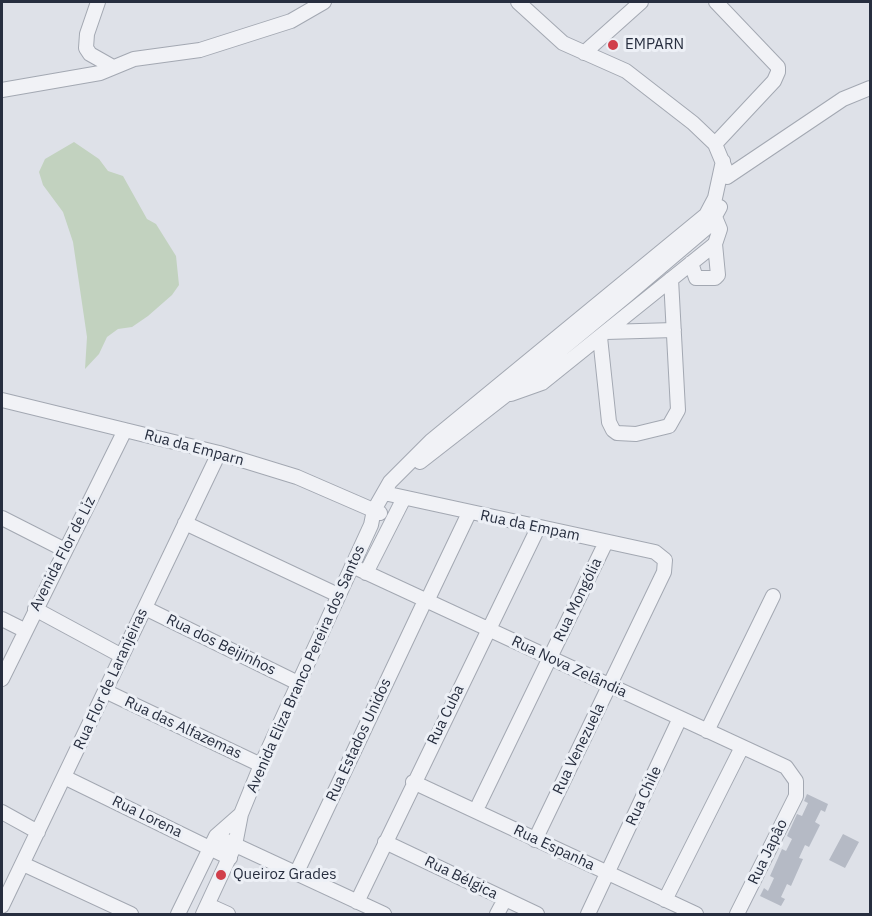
<!DOCTYPE html>
<html>
<head>
<meta charset="utf-8">
<style>
  body { margin:0 }
  #map { position:relative; width:872px; height:916px; overflow:hidden; background:#dee1e8; font-family:"IBM Plex Sans",sans-serif }
  canvas { display:block }
  .frame { position:absolute; inset:0; border:3px solid #272e3f; pointer-events:none }
</style>
</head>
<body>
<div id="map">
<canvas width="872" height="916"></canvas>
<div class="frame"></div>
</div>
<script>
const context = document.querySelector('canvas').getContext('2d');
context.lineJoin = 'round';
function fill(path, color) { context.fillStyle = color; context.fill(path, 'evenodd'); }
const toPath = rows => new Path2D(rows.map(r => 'M' + r).join(''));
function strokePath(path, color, width, dash) { context.strokeStyle = color; context.lineWidth = width; context.lineCap = dash ? 'butt' : 'round'; context.setLineDash(dash || []); context.stroke(path); }
function write(font, color, halo, rows, align = 'center') {
  context.font = font + ' "IBM Plex Sans",sans-serif'; context.lineWidth = 6; context.setLineDash([]); context.textBaseline = 'middle'; context.strokeStyle = halo; context.fillStyle = color; for (const [text, x, y, turn = 0] of rows) {
    context.save(); context.translate(x, y); context.rotate((+turn || 0) * Math.PI / 180); context.textAlign = isNaN(turn) ? turn : align; if (halo) context.strokeText(text, 0, 0); context.fillText(text, 0, 0); context.restore();
  }
}
const green = toPath([
  [74,142,99,159,108,171,123,176,147,219,156,224,176,256,179,285,172,295,148,316,132,327,118,329,107,337,99,354,85,369,87,337,73,242,63,212,43,185,39,172,45,159]
]);
const building = toPath([
  [807,794,828,804,825,812,821,810,815,822,820,825,809,847,805,845,799,858,803,859,791,886,787,884,781,897,785,899,781,906,760,896,764,888,768,891,774,878,770,876,782,849,786,851,792,839,787,836,797,814,802,816,808,803,804,801],
  [843,834,859,842,845,868,829,860]
]);
const minor = toPath([
  [98,2,87,34,86,48,90,54,113,67],
  [518,2,563,43,626,71,693,123,715,144,725,168],
  [584,53,641,2],
  [2,90,100,73,134,59,200,50,291,21,324,2],
  [715,144,774,81,778,72,778,67,716,2],
  [727,177,843,99,870,88],
  [691,263,696,278,715,278,718,275,715,244],
  [606,332,674,330],
  [600,337,609,422,613,430,617,433,636,434,669,426,678,410,671,279],
  [511,394,542,383,715,244,720,229,715,217],
  [2,400,219,453,297,477,380,513],
  [420,462,506,395,626,296,710,225,720,207],
  [384,493,655,552,665,560,664,572,535,840],
  [2,518,65,550],
  [185,523,338,595],
  [352,566,786,767,796,781,796,796,737,914],
  [366,573,404,498],
  [427,601,469,513],
  [145,608,298,683],
  [35,609,122,656],
  [2,619,24,630],
  [2,679,125,430],
  [105,691,261,765],
  [707,731,773,596],
  [64,777,230,858],
  [413,782,696,914],
  [479,804,606,542],
  [2,812,38,832],
  [216,836,384,914],
  [385,842,537,914],
  [23,864,131,914],
  [296,874,422,607],
  [665,900,742,747],
  [357,902,538,528],
  [208,905,228,914],
  [2,906,219,453],
  [178,914,216,836,241,814],
  [203,914,235,845,241,814,261,765,371,525,374,510,390,482,431,441,706,215,715,198,723,161],
  [497,914,505,899],
  [588,914,680,718]
]);
const markers = [
  [613,45,6,"#d13f4b"],
  [221,875,6,"#d13f4b"]
];
const poiNames = [
  ["EMPARN",625,45],
  ["Queiroz Grades",233,875]
];
const streetNames = [
  ["Rua da Emparn",194,448,15],
  ["Rua da Empam",530,526,12],
  ["Avenida Flor de Liz",63,554,-63],
  ["Rua Mongólia",578,600,-64],
  ["Rua dos Beijinhos",221,645,26],
  ["Rua Nova Zelândia",569,667,25],
  ["Avenida Eliza Branco Pereira dos Santos",306,669,-66],
  ["Rua Flor de Laranjeiras",111,679,-65],
  ["Rua Cuba",446,715,-64],
  ["Rua das Alfazemas",183,728,25],
  ["Rua Estados Unidos",359,740,-65],
  ["Rua Venezuela",579,749,-64],
  ["Rua Chile",644,796,-65],
  ["Rua Lorena",147,817,26],
  ["Rua Espanha",554,848,25],
  ["Rua Japâo",768,852,-64],
  ["Rua Bélgica",461,878,26]
];
fill(green, '#c2d2bf');
fill(building, '#b5bac5');
strokePath(minor, '#a3a8b2', 16);
strokePath(minor, '#f1f2f6', 14);
for (const [x, y, r, color] of markers) { const dot = new Path2D(); dot.arc(x, y, r, 0, 2 * Math.PI); context.fillStyle = color; context.fill(dot); strokePath(dot, '#edf0f6', 2); }
write('15px', '#272e3f', '#edf0f6', poiNames, 'left');
write('15px', '#272e3f', '#edf0f6', streetNames);
</script>
</body>
</html>
